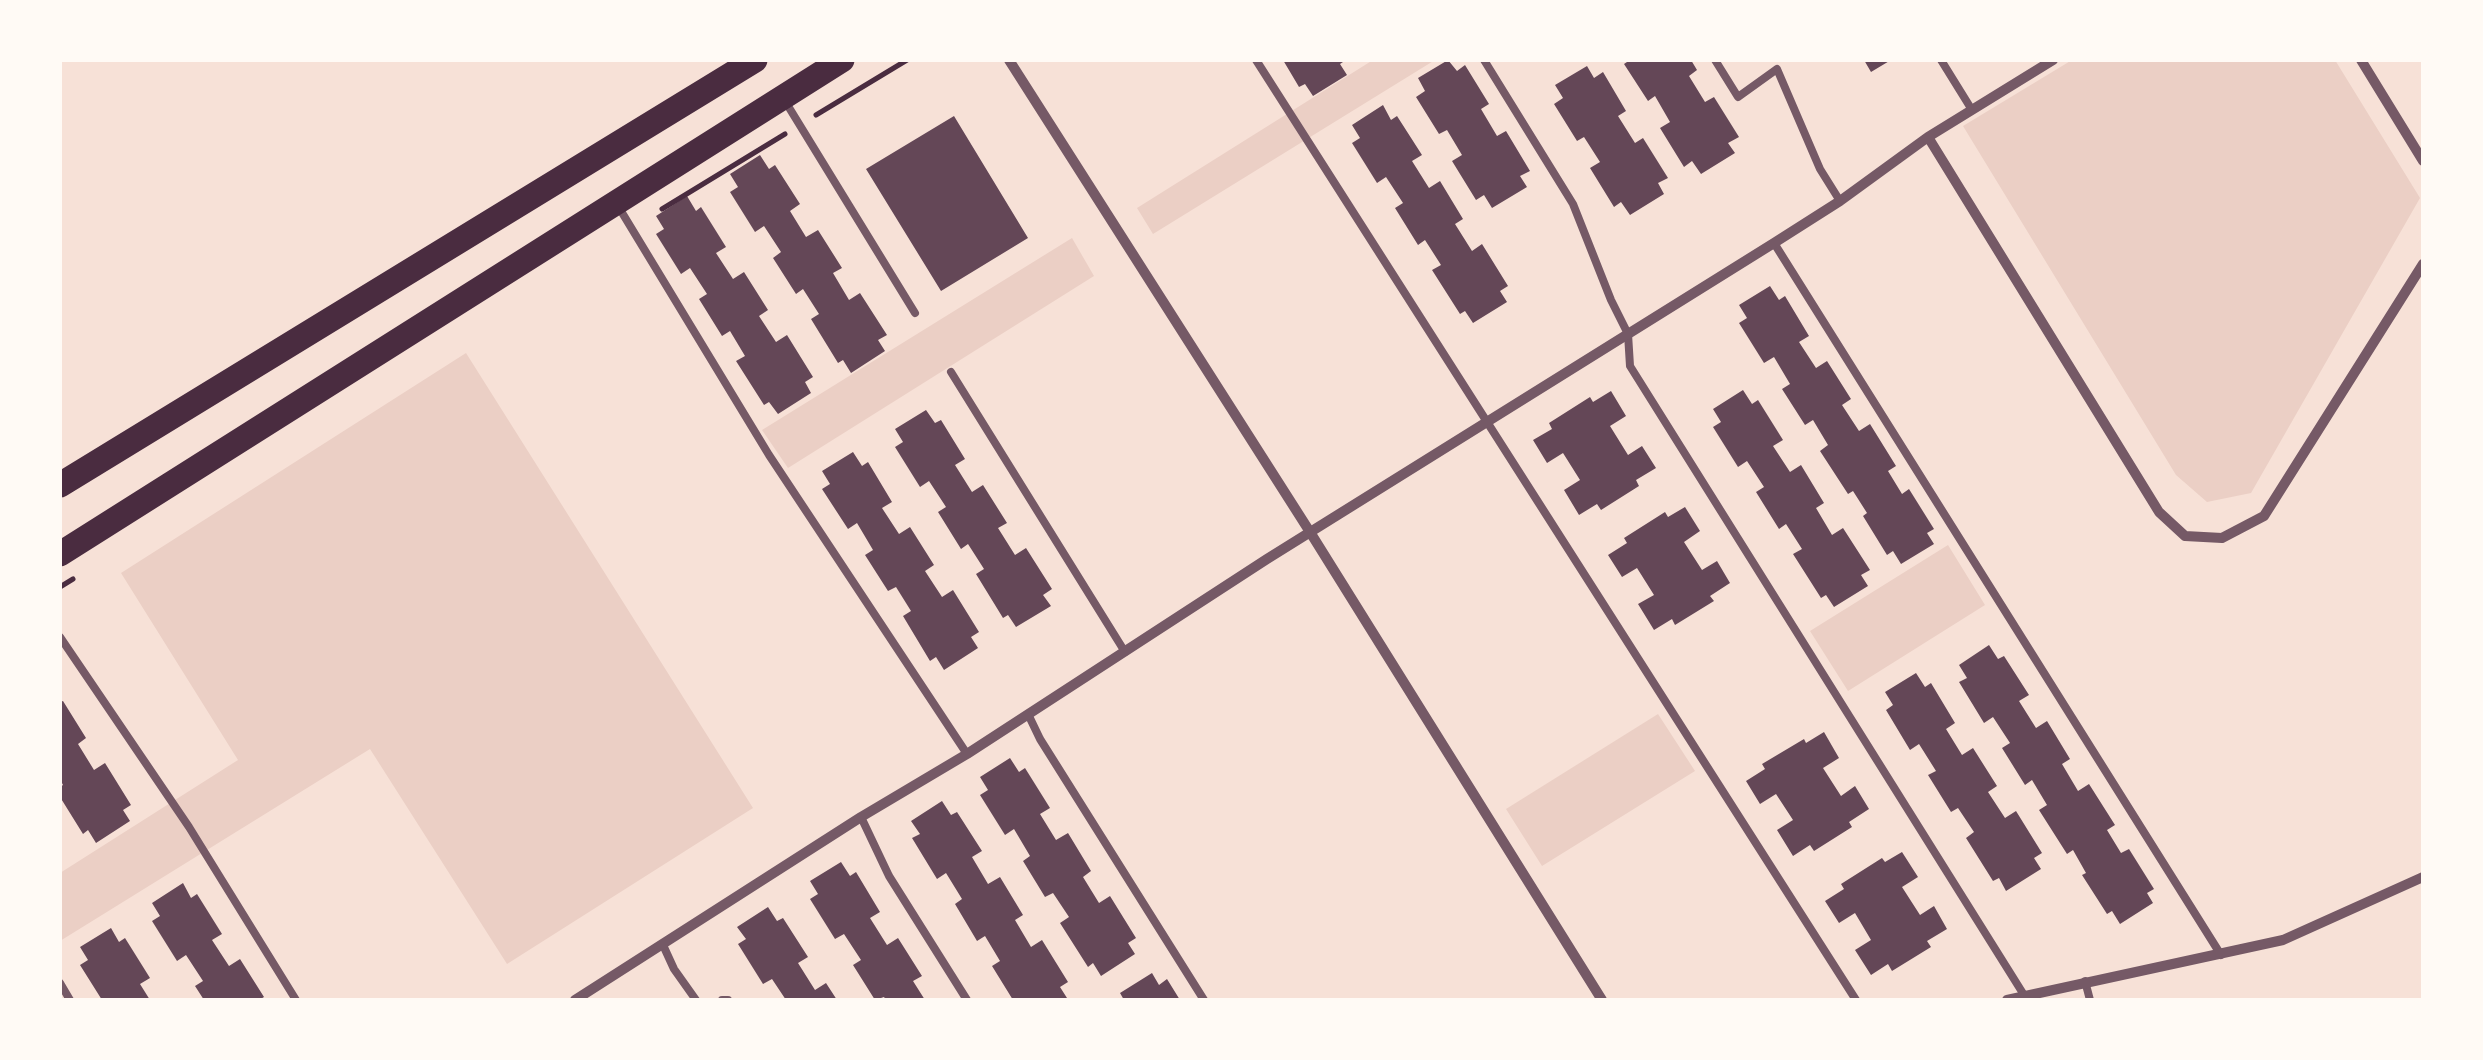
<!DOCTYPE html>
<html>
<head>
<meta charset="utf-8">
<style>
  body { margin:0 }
  #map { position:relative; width:2483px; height:1060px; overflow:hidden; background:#f7e1d7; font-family:"Source Serif 4",serif }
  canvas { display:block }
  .frame { position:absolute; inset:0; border:62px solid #fffaf5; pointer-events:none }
</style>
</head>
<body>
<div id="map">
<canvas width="2483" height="1060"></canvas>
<div class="frame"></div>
</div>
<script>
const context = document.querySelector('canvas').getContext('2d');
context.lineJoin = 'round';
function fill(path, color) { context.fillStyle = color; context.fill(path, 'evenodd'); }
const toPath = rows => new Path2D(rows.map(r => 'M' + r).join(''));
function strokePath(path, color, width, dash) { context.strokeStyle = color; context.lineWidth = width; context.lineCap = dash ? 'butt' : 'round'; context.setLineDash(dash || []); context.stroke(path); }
const green = toPath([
  [1373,60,1435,60,1153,234,1137,208],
  [2072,60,2335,60,2420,198,2251,493,2207,502,2176,475,1963,126],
  [1072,238,1094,276,788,468,762,430],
  [466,353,753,808,507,964,370,749,60,941,60,873,238,760,121,573],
  [1948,545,1985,605,1848,691,1810,631],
  [1658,714,1695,771,1542,866,1506,809]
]);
const building = toPath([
  [1283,60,1346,60,1340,64,1347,75,1313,96,1305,84,1299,87],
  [1448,60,1457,71,1465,65,1489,104,1481,109,1497,136,1506,131,1530,171,1520,176,1527,187,1492,208,1484,195,1476,200,1452,161,1462,155,1447,130,1439,134,1416,97,1425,91,1418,78],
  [1630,60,1691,60,1697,70,1689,76,1705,102,1714,97,1739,137,1728,143,1735,153,1701,174,1692,161,1684,167,1660,128,1670,122,1655,96,1648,101,1624,64],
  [1864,60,1891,60,1871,72],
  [1587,66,1594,78,1603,72,1626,111,1618,116,1635,143,1643,138,1668,178,1658,183,1664,194,1630,215,1621,202,1614,207,1590,168,1600,162,1584,137,1577,141,1554,104,1563,98,1555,85],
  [1383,105,1391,120,1397,116,1422,155,1412,161,1429,188,1440,181,1463,219,1455,224,1472,251,1482,244,1508,286,1500,291,1507,302,1473,323,1465,311,1460,314,1432,270,1441,265,1425,240,1418,245,1395,208,1403,203,1386,177,1377,183,1352,143,1360,138,1352,125],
  [954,116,1028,238,941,291,866,169],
  [760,155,769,169,775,165,800,204,790,211,806,237,818,230,842,268,833,273,849,300,860,293,887,335,878,340,885,351,851,373,843,360,838,363,811,319,819,314,803,289,796,294,773,258,781,252,764,226,755,232,730,192,738,187,730,174],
  [687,196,696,211,701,207,726,247,716,253,733,279,744,272,768,310,759,316,776,342,787,335,813,377,805,382,811,393,778,414,769,402,764,405,736,361,745,356,730,331,722,336,699,299,707,294,690,268,681,274,656,234,664,229,656,216],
  [1770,286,1779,300,1785,296,1809,336,1799,342,1816,368,1827,361,1851,399,1842,405,1859,431,1870,424,1896,466,1888,471,1902,494,1909,489,1934,529,1927,533,1934,544,1901,564,1893,551,1887,555,1863,516,1867,513,1853,491,1848,494,1820,451,1828,445,1813,420,1805,425,1782,389,1790,384,1774,357,1764,363,1739,323,1747,318,1739,305],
  [1743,390,1752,404,1758,400,1783,440,1773,446,1790,472,1801,465,1824,503,1816,508,1832,535,1843,528,1870,570,1861,575,1868,586,1834,607,1826,595,1821,598,1793,554,1802,549,1786,524,1779,529,1756,492,1764,487,1747,461,1738,467,1713,427,1721,422,1713,409],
  [1611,391,1626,416,1610,426,1628,455,1642,446,1656,468,1636,480,1639,486,1601,510,1597,504,1579,515,1564,490,1580,480,1563,453,1547,463,1533,440,1552,429,1549,423,1590,397,1593,402],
  [926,410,935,423,941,420,965,459,955,465,972,492,983,485,1007,523,998,528,1015,555,1026,548,1052,589,1043,595,1051,606,1016,627,1008,615,1003,618,976,574,984,569,968,544,961,549,938,512,946,507,929,481,920,487,895,447,903,442,895,429],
  [853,452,862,466,868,462,892,502,882,508,899,534,910,527,934,565,925,571,942,597,953,590,979,632,971,637,978,648,944,670,936,657,930,661,903,616,911,611,896,587,888,591,865,555,873,550,857,523,848,529,822,489,830,484,822,471],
  [1685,507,1700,531,1684,542,1702,570,1717,561,1730,583,1710,596,1714,601,1675,625,1672,619,1654,630,1638,604,1654,595,1637,568,1622,577,1608,555,1627,543,1624,538,1665,512,1668,517],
  [1989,645,1998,659,2004,656,2029,695,2019,701,2036,728,2047,721,2070,759,2062,764,2078,791,2089,784,2115,825,2107,830,2121,853,2129,849,2154,889,2147,893,2153,903,2120,924,2112,911,2107,914,2082,875,2086,873,2073,850,2067,854,2039,810,2047,805,2032,780,2025,785,2002,748,2010,743,1993,717,1984,723,1959,682,1967,678,1959,665],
  [1916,673,1925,687,1931,683,1955,723,1946,729,1962,755,1973,748,1997,786,1988,792,2005,818,2016,811,2042,853,2034,858,2041,869,2006,891,1999,878,1993,881,1966,838,1974,832,1958,808,1951,812,1928,775,1936,771,1919,744,1910,750,1886,710,1893,705,1885,692],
  [63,701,86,738,78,744,94,770,105,763,131,805,123,810,130,821,96,843,88,830,83,834,60,797,60,787,63,785,60,779,60,702],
  [1824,732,1839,758,1823,768,1841,796,1855,786,1869,809,1849,822,1852,827,1814,851,1810,845,1793,856,1777,830,1793,820,1776,794,1760,804,1746,781,1765,769,1762,764,1804,739,1806,743],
  [1010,758,1019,772,1025,768,1050,808,1040,814,1056,840,1068,833,1091,871,1083,877,1099,903,1110,896,1136,938,1128,943,1135,954,1101,976,1093,963,1088,967,1060,923,1069,917,1053,893,1045,897,1023,861,1030,856,1014,829,1005,835,980,795,988,790,980,777],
  [942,801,951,815,957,812,982,851,972,857,988,884,1000,877,1023,915,1015,920,1031,947,1042,940,1068,982,1060,987,1067,998,1013,1000,992,966,1000,961,985,936,977,941,955,904,962,899,946,873,937,879,912,838,920,834,911,821],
  [1902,852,1918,877,1902,887,1920,915,1934,906,1947,929,1927,941,1931,947,1892,971,1888,964,1871,975,1855,950,1871,940,1855,913,1839,923,1825,901,1844,889,1841,884,1882,858,1885,862],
  [841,862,850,876,856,872,880,912,870,918,887,945,898,938,922,976,913,981,925,1000,886,1000,884,997,875,1000,853,965,861,960,844,934,835,939,810,899,818,894,810,881],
  [183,883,191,898,197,894,222,934,212,940,229,966,240,959,264,997,259,1000,204,1000,195,986,203,981,186,955,177,961,152,921,160,916,152,903],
  [768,907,777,921,783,918,808,957,798,963,815,990,826,983,837,1000,786,1000,772,979,763,984,738,944,746,939,737,927],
  [111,928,119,942,125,938,150,978,140,984,150,1000,102,1000,80,965,88,960,80,947],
  [1152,973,1159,985,1167,979,1180,1000,1124,1000,1120,993]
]);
const path = toPath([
  [816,115,907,60],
  [662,209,785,134],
  [60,587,73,579]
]);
const service = toPath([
  [1256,60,1856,1000],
  [1484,60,1573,204,1611,300,1628,334,1630,366,2024,995],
  [1715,60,1738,97,1777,69,1820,169,1840,201],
  [1941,60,1972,110],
  [785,101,915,313],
  [618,206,769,455,967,754],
  [1774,243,2221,955],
  [951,372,1125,652],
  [60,637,189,827,296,1000],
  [1028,714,1040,739,1204,1000],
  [861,817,889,876,967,1000],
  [663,945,674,969,696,1000],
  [2085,981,2090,1000],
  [60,983,70,1000],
  [722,1000,728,1000]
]);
const minor = toPath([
  [1009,60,1310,532,1602,1000],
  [2361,60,2423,161],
  [1928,137,2159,512,2185,536,2222,538,2264,516,2423,264],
  [575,1000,861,817,967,754,1267,559,1774,243,1840,201,1928,137,2053,60],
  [2007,1000,2283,940,2423,877]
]);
const primary = toPath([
  [60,485,755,60],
  [60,554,842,60]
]);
fill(green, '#ebcfc5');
fill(building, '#644757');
strokePath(path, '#4a2c40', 5);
strokePath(service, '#755966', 8);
strokePath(minor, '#755966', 10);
strokePath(primary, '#4a2c40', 25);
</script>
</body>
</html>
